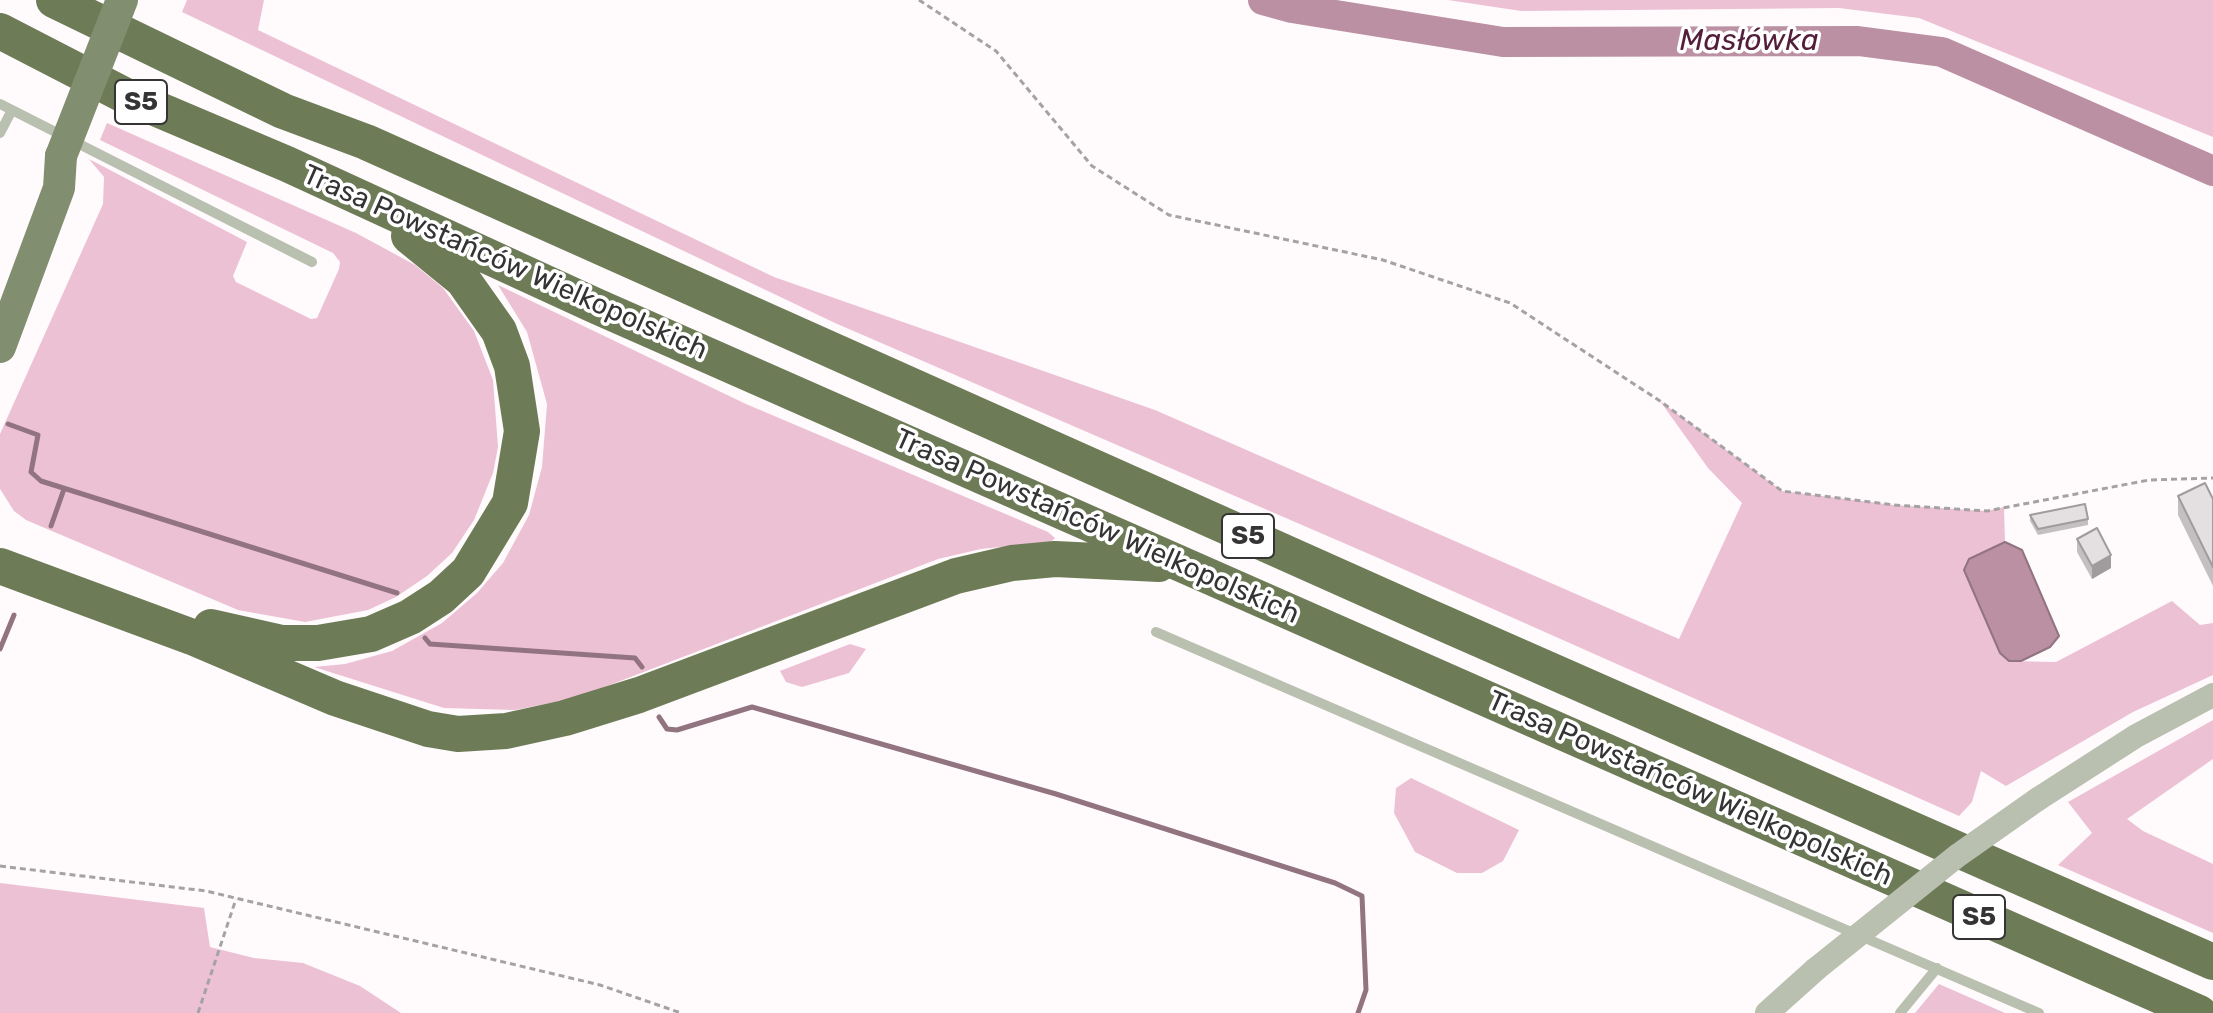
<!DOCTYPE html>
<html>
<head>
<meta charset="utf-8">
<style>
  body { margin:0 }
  canvas { display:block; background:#fffafc }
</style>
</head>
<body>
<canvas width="2213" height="1013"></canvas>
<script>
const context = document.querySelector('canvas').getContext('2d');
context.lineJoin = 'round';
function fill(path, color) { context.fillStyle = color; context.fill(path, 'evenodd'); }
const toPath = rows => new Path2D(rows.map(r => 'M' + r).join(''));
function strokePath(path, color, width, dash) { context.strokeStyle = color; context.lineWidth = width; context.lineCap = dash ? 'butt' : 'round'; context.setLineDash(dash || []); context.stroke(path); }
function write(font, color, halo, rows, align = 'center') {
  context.font = font + ' Rubik,sans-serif'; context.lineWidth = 7; context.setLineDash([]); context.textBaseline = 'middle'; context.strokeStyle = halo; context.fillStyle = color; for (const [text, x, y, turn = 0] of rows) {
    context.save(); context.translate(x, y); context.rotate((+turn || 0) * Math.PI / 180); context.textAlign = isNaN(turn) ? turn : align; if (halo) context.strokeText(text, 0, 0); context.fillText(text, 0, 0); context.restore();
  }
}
const green = toPath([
  [187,0,264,0,258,30,774,277,1155,410,1679,639,1742,503,1708,468,1660,401,1782,491,1894,505,1987,511,2004,507,2005,542,1969,559,2009,661,2056,662,2172,601,2200,625,2213,623,2213,675,2133,712,2006,786,1981,771,1972,802,1959,816,1376,557,835,323,182,12],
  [1448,0,2213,0,2213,137,1919,18,1839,8,1521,11],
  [107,123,356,233,415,265,443,288,474,331,493,380,498,447,493,473,474,520,452,553,427,576,396,597,368,610,305,622,238,610,26,520,14,511,0,489,0,434,103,204,104,177,89,159,247,242,233,276,236,282,311,319,317,318,339,269,340,262,333,253,100,140],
  [498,285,746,404,1048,532,1055,538,1051,542,981,549,938,559,576,698,515,710,444,708,314,667,345,664,392,651,442,623,477,593,503,563,529,515,542,467,547,404,527,332],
  [850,644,866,649,849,673,802,687,786,682,780,671],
  [2213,720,2213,759,2127,819,2143,831,2213,864,2213,933,2058,865,2092,833,2068,802],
  [1411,778,1519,830,1503,861,1482,873,1457,873,1415,852,1394,813,1396,788],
  [0,883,204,908,210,947,254,958,303,963,360,986,401,1013,0,1013],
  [1939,984,2005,1013,1915,1013]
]);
const water = toPath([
  [2005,542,2022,550,2059,636,2050,647,2021,661,2009,661,2000,653,1964,570,1969,559,2005,542]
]);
const stream = toPath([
  [8,424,38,435,31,472,41,481,397,593],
  [51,526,64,489],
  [425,638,430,644,635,658,642,667],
  [0,649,14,615],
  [659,717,667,729,677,730,752,707,1056,794,1335,883,1362,896,1366,990,1358,1013]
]);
const river = toPath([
  [1263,0,1292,8,1503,42,1858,41,1942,52,2213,171]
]);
const path = toPath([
  [919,0,996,51,1092,166,1169,215,1383,260,1510,303,1660,401,1782,491,1894,505,1987,511,2149,480,2213,478],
  [0,866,206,891,600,985,681,1013],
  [198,1013,236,899]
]);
const service = toPath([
  [0,104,312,262],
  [0,133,12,110],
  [1156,632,2039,1013],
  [1900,1013,1937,968]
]);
const tertiary = toPath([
  [2038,799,2136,736,2213,695],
  [1767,1013,1816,969]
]);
const primary = toPath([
  [0,347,59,188,61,156]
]);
const motorway = toPath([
  [54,0,283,111,366,142,1429,617,2213,962],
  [0,31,124,95,287,164,596,306,2199,1013],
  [0,566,192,637,335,698,428,729,458,734,506,731,565,718,639,695,956,576,1012,563,1055,559,1159,564],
  [211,627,282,643,318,643,371,634,410,617,441,597,468,572,510,503,522,431,512,366,499,331,463,280,409,236]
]);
const tertiaryBridge = toPath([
  [1816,969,1957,856,2038,799]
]);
const primaryBridge = toPath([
  [61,156,122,0]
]);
const wall = toPath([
  [2178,496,2213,499,2213,586,2178,515],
  [2030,515,2088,519,2088,525,2038,535,2030,521],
  [2077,539,2111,568,2092,579,2077,552]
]);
const shadedWall = toPath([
  [2111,555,2111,568,2092,579,2092,566]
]);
const building = toPath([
  [2205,483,2213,499,2213,567,2178,496,2205,483],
  [2085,504,2088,519,2038,529,2030,515,2085,504],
  [2097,528,2111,555,2092,566,2077,539,2097,528]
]);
const shields = [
  [141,102,52],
  [1248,536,52],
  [1979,917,52]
];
const shieldNames = [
  ["S5",141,102],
  ["S5",1248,536],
  ["S5",1979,917]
];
const streetNames = [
  ["Trasa Powstańców Wielkopolskich",505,263,24],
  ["Trasa Powstańców Wielkopolskich",1097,527,24],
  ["Trasa Powstańców Wielkopolskich",1690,789,24]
];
const waterNames = [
  ["Masłówka",1749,41]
];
fill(green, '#edc1d4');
fill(water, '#ba90a2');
strokePath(water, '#927481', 2);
strokePath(stream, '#927481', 5);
strokePath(river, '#ba90a2', 30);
strokePath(path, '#a5a2a3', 3, [6, 4]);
strokePath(service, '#b9c0af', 10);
strokePath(tertiary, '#b9c0af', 24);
strokePath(primary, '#818e6f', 32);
strokePath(motorway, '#6d7c57', 36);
strokePath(tertiaryBridge, '#b9c0af', 24);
strokePath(primaryBridge, '#818e6f', 32);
fill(wall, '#c4c0c2');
fill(shadedWall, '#a09c9e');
fill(building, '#e4dfe1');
strokePath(building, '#a09c9e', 2);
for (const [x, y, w] of shields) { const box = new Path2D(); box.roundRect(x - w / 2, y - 22, w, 44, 6); context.fillStyle = '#fff'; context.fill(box); strokePath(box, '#353435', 2); }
write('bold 26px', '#353435', null, shieldNames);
write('28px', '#353435', '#fff', streetNames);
write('italic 30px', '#531e3a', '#fff', waterNames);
</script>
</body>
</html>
